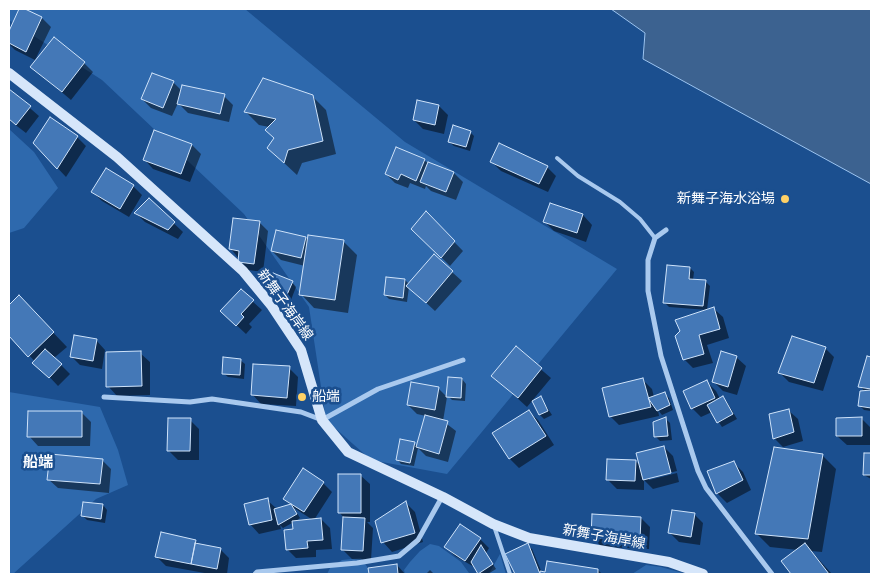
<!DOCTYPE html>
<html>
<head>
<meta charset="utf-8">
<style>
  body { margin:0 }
  #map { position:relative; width:880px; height:583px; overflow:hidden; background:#1b4f8f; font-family:Quicksand,sans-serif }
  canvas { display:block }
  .frame { position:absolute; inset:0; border:10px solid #fff; pointer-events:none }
</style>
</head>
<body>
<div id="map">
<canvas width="880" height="583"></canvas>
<div class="frame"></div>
</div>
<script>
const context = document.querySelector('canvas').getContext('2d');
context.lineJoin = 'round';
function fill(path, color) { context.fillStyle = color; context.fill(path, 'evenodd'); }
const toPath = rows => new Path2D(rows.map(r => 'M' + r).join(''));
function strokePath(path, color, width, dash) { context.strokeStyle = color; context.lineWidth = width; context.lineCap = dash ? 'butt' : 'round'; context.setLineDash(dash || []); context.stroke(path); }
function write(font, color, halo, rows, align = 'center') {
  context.font = font + ' Quicksand,"Noto Sans JP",sans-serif'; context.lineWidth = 5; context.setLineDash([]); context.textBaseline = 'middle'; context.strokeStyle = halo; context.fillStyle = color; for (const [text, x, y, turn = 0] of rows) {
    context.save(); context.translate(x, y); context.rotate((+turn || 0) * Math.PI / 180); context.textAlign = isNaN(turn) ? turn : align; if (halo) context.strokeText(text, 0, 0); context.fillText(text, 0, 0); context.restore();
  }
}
const green = toPath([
  [9,9,245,9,405,142,617,269,447,474,371,460,326,420,309,307,244,214,102,80,9,20],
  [9,129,34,152,58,188,24,228,9,233],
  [9,392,100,407,118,450,128,485,96,499,13,574,9,574],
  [430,544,439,546,461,562,469,573,473,574,405,574,404,570,410,562,420,551],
  [500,554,506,574,486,574,490,572],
  [361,558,368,568,369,574,327,574,330,568,342,560],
  [646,565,661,567,686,574,632,574]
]);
const water = toPath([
  [611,9,871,9,871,184,643,59,645,33,611,9]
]);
const shadow = toPath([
  [21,9,42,18,51,27,35,60,15,50,9,44,9,34],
  [84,63,93,72,71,100,32,67],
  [173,82,182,91,224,96,233,105,229,122,188,113,178,103,172,116,151,108,142,99],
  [9,90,39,116,26,133,9,120],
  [312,96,326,110,336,154,302,163,297,175,268,148,275,139,269,127,259,125,246,112],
  [439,106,448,115,444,134,423,129,414,120],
  [155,131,192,145,201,154,190,182,153,169,144,159],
  [470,132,474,136,470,151,454,146,449,142],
  [77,137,86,146,66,177,34,143],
  [424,160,429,164,454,173,463,182,456,200,431,191,426,186,425,189,410,183,408,188,395,183,386,174],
  [492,162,547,167,556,176,548,192,501,171],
  [133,186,142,195,129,217,102,201,93,192],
  [149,200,183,232,178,239,145,222,136,213],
  [550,205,583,215,592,225,586,242,554,231,545,222],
  [426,213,463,251,450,266,413,229],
  [259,222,268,231,263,272,248,270,231,249],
  [306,238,308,241,343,241,357,255,348,313,314,308,301,294,305,266,281,260,272,251],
  [434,256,462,281,435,311,409,287,407,302,389,299,385,295,405,280,409,284],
  [690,268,694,272,693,280,705,281,710,286,707,310,669,307,665,303],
  [292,282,296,287,291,300,272,292,268,288],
  [241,291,262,310,249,324,252,327,246,334,231,320],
  [19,297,67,347,54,358,70,374,58,386,9,334,9,307],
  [713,308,723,317,729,338,707,345,713,363,693,368,684,359],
  [96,340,105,350,102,369,80,365,71,356],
  [516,348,551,378,527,407,493,376],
  [825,348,834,357,823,391,789,382,780,373],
  [140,353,150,362,150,395,117,396,108,386],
  [736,357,746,366,737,395,723,391,714,382],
  [868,357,871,358,871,411,864,410,860,406,865,392,860,386],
  [240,360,245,364,244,379,228,377,223,373],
  [289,368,298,377,296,406,261,404,252,394],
  [462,379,466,384,465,401,452,400,448,396],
  [643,380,652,389,654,397,665,394,669,398,673,410,662,415,658,410,659,416,619,425,610,416],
  [707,382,716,391,720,399,723,397,727,402,737,419,722,427,712,412,701,417,692,408],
  [438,388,447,397,443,421,456,431,448,462,426,456,418,448,414,466,401,464,397,459,414,443,417,446,426,416,417,414,408,405],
  [541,398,552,415,544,419,540,415],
  [788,410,798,419,803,441,783,447,774,438],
  [528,411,538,420,554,445,519,468,510,459,494,433],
  [82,413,91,422,90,446,38,446,29,436],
  [861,418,870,427,870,445,847,445,837,436],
  [666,419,670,423,672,440,660,441,656,437,654,423],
  [190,420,199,429,199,460,178,460,169,451],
  [664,447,673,456,677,471,649,478,649,480,677,473,679,482,653,489,644,480,644,490,617,489,608,480,635,461,641,466],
  [866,454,871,455,871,479,864,475],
  [823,456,836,469,822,552,811,551,832,574,793,574,783,561,798,550,770,547,757,534],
  [102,460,111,469,109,493,58,488,48,479],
  [734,463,743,472,751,490,727,503,718,494,709,472],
  [360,475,370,484,370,522,367,522,373,528,371,560,352,559,343,550,344,518,340,513],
  [323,483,332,492,314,520,321,519,330,528,332,549,316,550,316,557,296,558,287,549,294,530,294,522,283,528,280,525,281,529,259,534,250,524,267,500,277,509,291,505,284,499],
  [294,508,313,520,295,522,300,518],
  [406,503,415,512,423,542,392,552,383,542],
  [103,505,107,510,105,523,87,520,82,515],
  [694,514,703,523,700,545,679,542,670,533],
  [641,518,650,527,649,549,602,547,593,538],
  [480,539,489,548,486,553,496,569,488,574,480,574,476,568,455,556,446,547],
  [195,541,200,545,220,549,229,558,227,574,210,574,166,566,157,557],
  [527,545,532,549,542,573,598,570,602,574,516,574,507,554],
  [397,565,405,574,370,574,369,569],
  [430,570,434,574,426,574]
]);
const building = toPath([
  [19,9,25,9,42,17,26,52,9,43,9,31,19,9],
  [54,37,85,62,62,92,30,67,54,37],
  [152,73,174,81,163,108,141,99,152,73],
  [263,78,313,95,323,141,288,150,284,163,267,148,274,138,265,130,276,119,244,112,263,78],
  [182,85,225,94,220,114,177,104,182,85],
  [9,89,31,106,16,125,9,119,9,89],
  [417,100,439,105,435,125,413,120,417,100],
  [50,117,78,136,57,169,33,143,50,117],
  [453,125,471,131,466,147,448,142,453,125],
  [154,130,192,144,181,174,143,160,154,130],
  [499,143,548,166,539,184,490,162,499,143],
  [396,147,425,159,416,181,401,174,398,180,385,174,396,147],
  [428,162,454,172,446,192,420,182,428,162],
  [106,168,134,185,120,209,91,192,106,168],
  [149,198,175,222,168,230,134,213,149,198],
  [550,203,583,214,577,233,543,222,550,203],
  [426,211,455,241,441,258,411,229,426,211],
  [233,218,260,221,254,264,238,262,239,251,229,249,233,218],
  [276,230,306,237,301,258,271,251,276,230],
  [308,235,344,240,335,300,299,295,308,235],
  [434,254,453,271,426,303,406,286,434,254],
  [667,265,690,267,689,279,706,280,703,306,663,303,667,265],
  [273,273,293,281,286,297,267,288,273,273],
  [386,277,405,279,403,298,384,295,386,277],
  [241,289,254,300,241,314,244,317,236,326,220,311,241,289],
  [19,295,54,332,28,357,9,336,9,305,19,295],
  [714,307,720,329,699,335,704,354,683,360,675,336,680,331,675,320,714,307],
  [74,335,97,339,93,361,70,357,74,335],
  [792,336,826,347,814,383,778,373,792,336],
  [516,346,542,368,518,398,491,376,516,346],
  [45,349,62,364,49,378,32,363,45,349],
  [141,351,142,386,106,387,106,352,141,351],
  [721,351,737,356,728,387,712,382,721,351],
  [867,356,871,357,871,389,858,387,867,356],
  [223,357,241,359,240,375,222,374,223,357],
  [253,364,290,366,287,398,251,395,253,364],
  [448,377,462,378,461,398,446,397,448,377],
  [643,378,651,407,609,417,602,388,643,378],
  [707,380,715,398,691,409,683,391,707,380],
  [411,382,439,387,435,410,407,405,411,382],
  [871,390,871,408,858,406,860,391,871,390],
  [665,392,670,405,657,411,648,398,665,392],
  [541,396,548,411,539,415,532,401,541,396],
  [723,396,733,414,717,423,707,405,723,396],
  [789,409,794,432,773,439,769,414,789,409],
  [529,410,546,436,509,459,492,433,529,410],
  [28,411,82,411,82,437,27,437,28,411],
  [425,415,448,421,439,454,416,447,425,415],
  [666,417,668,436,654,437,653,422,666,417],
  [862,417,862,436,836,436,836,418,862,417],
  [168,418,191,418,190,451,167,451,168,418],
  [400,439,415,442,410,463,396,460,400,439],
  [664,446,671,473,643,480,636,453,664,446],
  [774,447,823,454,808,539,755,534,774,447],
  [864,453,871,453,871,475,863,475,864,453],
  [50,454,103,459,100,484,47,480,50,454],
  [607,459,636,460,635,481,606,480,607,459],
  [734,461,743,480,716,494,707,471,734,461],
  [303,468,324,482,304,512,283,499,303,468],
  [338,474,361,474,361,513,338,513,338,474],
  [268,498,272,520,249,525,244,504,268,498],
  [406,501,415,533,381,543,375,521,406,501],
  [83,502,103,504,101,519,81,516,83,502],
  [291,504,297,514,278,525,274,509,291,504],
  [672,510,695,513,691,537,668,533,672,510],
  [592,514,641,517,640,540,591,538,592,514],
  [343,517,365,518,363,551,341,550,343,517],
  [321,518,323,540,307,541,308,548,286,550,284,530,293,529,292,521,321,518],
  [460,524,481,538,465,561,444,547,460,524],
  [161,532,196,540,191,564,155,557,161,532],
  [195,543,221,548,217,569,191,564,195,543],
  [528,543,540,574,515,574,505,554,528,543],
  [805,543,829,574,791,574,781,561,805,543],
  [481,545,493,564,478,574,471,562,481,545],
  [547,561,598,569,598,574,540,574,540,571,545,572,547,561],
  [397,564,398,574,369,574,368,568,397,564]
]);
const service = toPath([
  [557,158,578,176,620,202,640,219,655,238],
  [494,526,510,574]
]);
const minor = toPath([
  [666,230,655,238,648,260,648,291,661,356,698,471,706,488,772,574],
  [104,397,190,402,212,399,301,412,322,420,378,389,463,360],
  [255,574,257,572,357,563,399,556,418,540,442,497]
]);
const secondary = toPath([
  [9,73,117,157,243,271,271,305,301,350,322,420,348,452,443,497,493,524,529,538,669,562,703,574]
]);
const markers = [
  [785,199,5,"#ffd166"],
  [302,397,5,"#ffd166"]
];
const poiNames = [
  ["新舞子海水浴場",775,199],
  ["船端",312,397,"left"]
];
const streetNames = [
  ["新舞子海岸線",285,305,54],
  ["新舞子海岸線",604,537,10]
];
const neighbourhoodNames = [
  ["船端",38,462]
];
fill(green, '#2e69ad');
fill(water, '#3c6290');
strokePath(water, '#9cc4f0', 1);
fill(shadow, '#0007');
fill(building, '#4478b7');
strokePath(building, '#cfe3fa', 1);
strokePath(service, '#a9c9ee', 4);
strokePath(minor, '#a9c9ee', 5);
strokePath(secondary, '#d6e6fa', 10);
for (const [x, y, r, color] of markers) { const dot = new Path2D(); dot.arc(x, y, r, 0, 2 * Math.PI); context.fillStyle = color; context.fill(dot); strokePath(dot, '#1b4f8f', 2); }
write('14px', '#fff', '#1b4f8f', poiNames, 'right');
write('14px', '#fff', '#1b4f8f', streetNames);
write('bold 15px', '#fff', '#1b4f8f', neighbourhoodNames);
</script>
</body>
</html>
